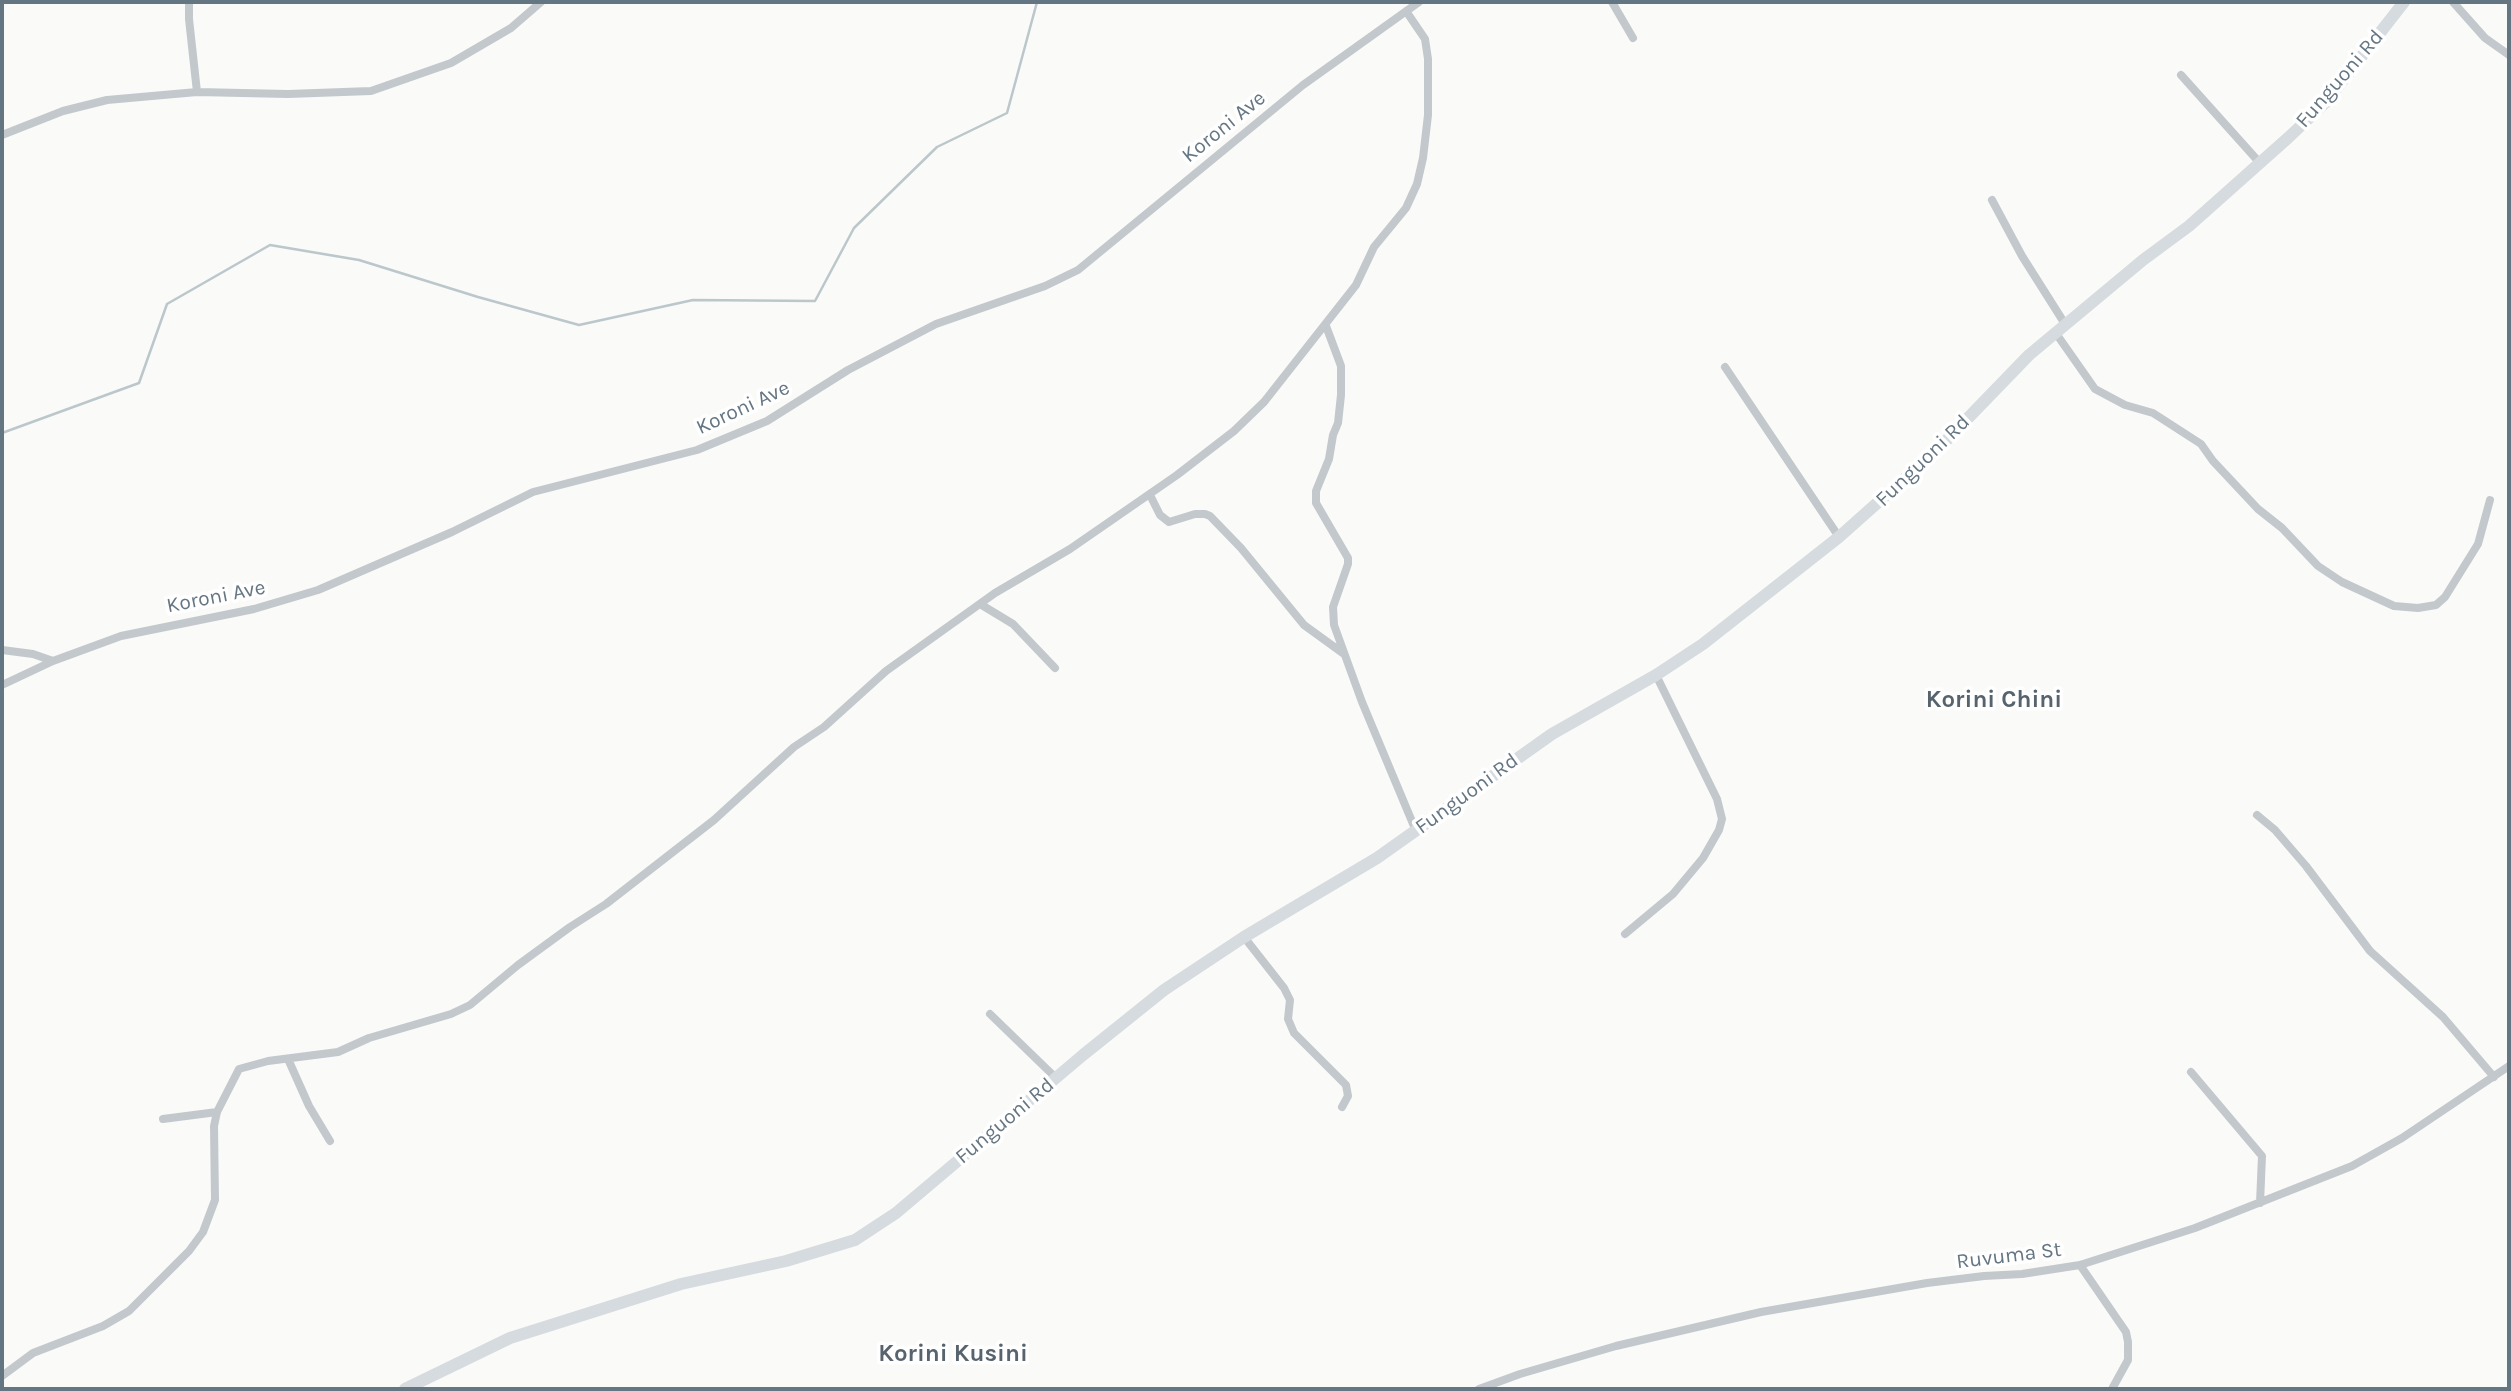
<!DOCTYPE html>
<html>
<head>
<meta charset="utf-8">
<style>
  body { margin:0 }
  #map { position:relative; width:2511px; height:1391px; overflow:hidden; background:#fafaf8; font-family:Karla,sans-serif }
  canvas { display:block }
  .frame { position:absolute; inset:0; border:4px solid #657683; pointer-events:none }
</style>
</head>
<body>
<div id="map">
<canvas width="2511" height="1391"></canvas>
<div class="frame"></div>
</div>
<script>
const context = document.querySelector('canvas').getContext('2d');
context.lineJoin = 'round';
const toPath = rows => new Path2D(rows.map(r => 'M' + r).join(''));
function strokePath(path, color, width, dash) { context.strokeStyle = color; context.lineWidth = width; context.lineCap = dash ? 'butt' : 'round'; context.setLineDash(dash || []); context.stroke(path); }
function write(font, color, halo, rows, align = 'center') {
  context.font = font + ' Karla,sans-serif'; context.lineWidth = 7; context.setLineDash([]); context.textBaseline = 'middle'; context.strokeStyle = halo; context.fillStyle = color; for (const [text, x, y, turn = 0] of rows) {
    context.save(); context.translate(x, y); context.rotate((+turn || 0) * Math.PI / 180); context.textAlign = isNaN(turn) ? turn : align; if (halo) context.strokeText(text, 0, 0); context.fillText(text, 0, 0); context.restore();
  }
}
const stream = toPath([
  [2,433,139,383,167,304,270,245,359,260,478,297,579,325,693,300,815,301,854,228,937,147,1007,113,1037,2]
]);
const street = toPath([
  [189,2,189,19,197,92],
  [1612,2,1633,38],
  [2453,2,2485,38,2509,55],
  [2181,75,2259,162],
  [2,135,63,111,107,100,197,92,288,94,371,91,451,63,511,28,541,2],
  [1992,200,2022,256,2065,324],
  [1326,326,1341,366,1341,395,1338,423,1333,435,1329,459,1316,491,1316,503,1348,558,1348,564,1333,607,1334,625,1362,702,1416,831],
  [2055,332,2095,389,2125,405,2153,413,2201,444,2213,461,2258,509,2282,528,2318,566,2342,582,2394,606,2418,608,2436,605,2445,597,2478,544,2490,500],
  [1725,367,1839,537],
  [1150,495,1160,515,1169,522,1195,514,1205,514,1210,516,1241,548,1304,625,1344,654],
  [980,604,1013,624,1055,668],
  [2,650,33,654,53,661],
  [2,685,53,661,121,636,254,609,318,590,452,532,533,492,697,450,767,421,848,370,936,324,1045,286,1078,270,1303,85,1419,2],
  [2257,815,2275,830,2306,866,2370,951,2443,1017,2494,1077],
  [1625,934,1673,894,1703,858,1719,830,1722,819,1717,799,1656,675],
  [1244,937,1284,988,1290,1000,1288,1019,1294,1033,1346,1085,1348,1096,1342,1107],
  [990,1014,1056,1078],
  [288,1059,309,1106,330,1141],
  [2191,1072,2262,1156,2260,1203],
  [163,1119,217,1112],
  [2080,1265,2126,1332,2128,1342,2128,1360,2112,1389],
  [2,1376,33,1353,103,1326,129,1311,189,1251,203,1232,215,1200,214,1126,217,1112,239,1069,268,1061,338,1052,369,1038,451,1014,470,1005,518,965,570,927,606,904,714,820,794,747,824,727,886,671,995,593,1070,549,1177,475,1234,431,1264,402,1356,285,1374,247,1406,208,1417,184,1423,158,1428,115,1428,59,1425,39,1406,11],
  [1479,1389,1520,1374,1616,1346,1761,1312,1927,1283,1984,1276,2022,1274,2080,1265,2195,1228,2352,1166,2402,1138,2509,1066]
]);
const secondary = toPath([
  [405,1389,510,1338,681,1284,786,1261,855,1240,896,1213,1083,1055,1164,990,1244,937,1377,858,1552,734,1656,675,1703,644,1839,537,1939,448,2029,355,2143,260,2189,226,2289,137,2326,102,2404,2]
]);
const streetNames = [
  ["Funguoni Rd",2340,79,-49],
  ["Koroni Ave",1224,127,-39],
  ["Koroni Ave",743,408,-25],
  ["Funguoni Rd",1923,461,-44],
  ["Koroni Ave",216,597,-11],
  ["Funguoni Rd",1467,794,-36],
  ["Funguoni Rd",1005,1121,-40],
  ["Ruvuma St",2009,1256,-7]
];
const quarterNames = [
  ["Korini Chini",1994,700],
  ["Korini Kusini",953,1354]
];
strokePath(stream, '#bbc7cb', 2.5);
strokePath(street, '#c3c8cc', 8);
strokePath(secondary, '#d6dbdf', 12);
write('21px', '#657683', '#fff', streetNames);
write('bold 24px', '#57646e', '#fff', quarterNames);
</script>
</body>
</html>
